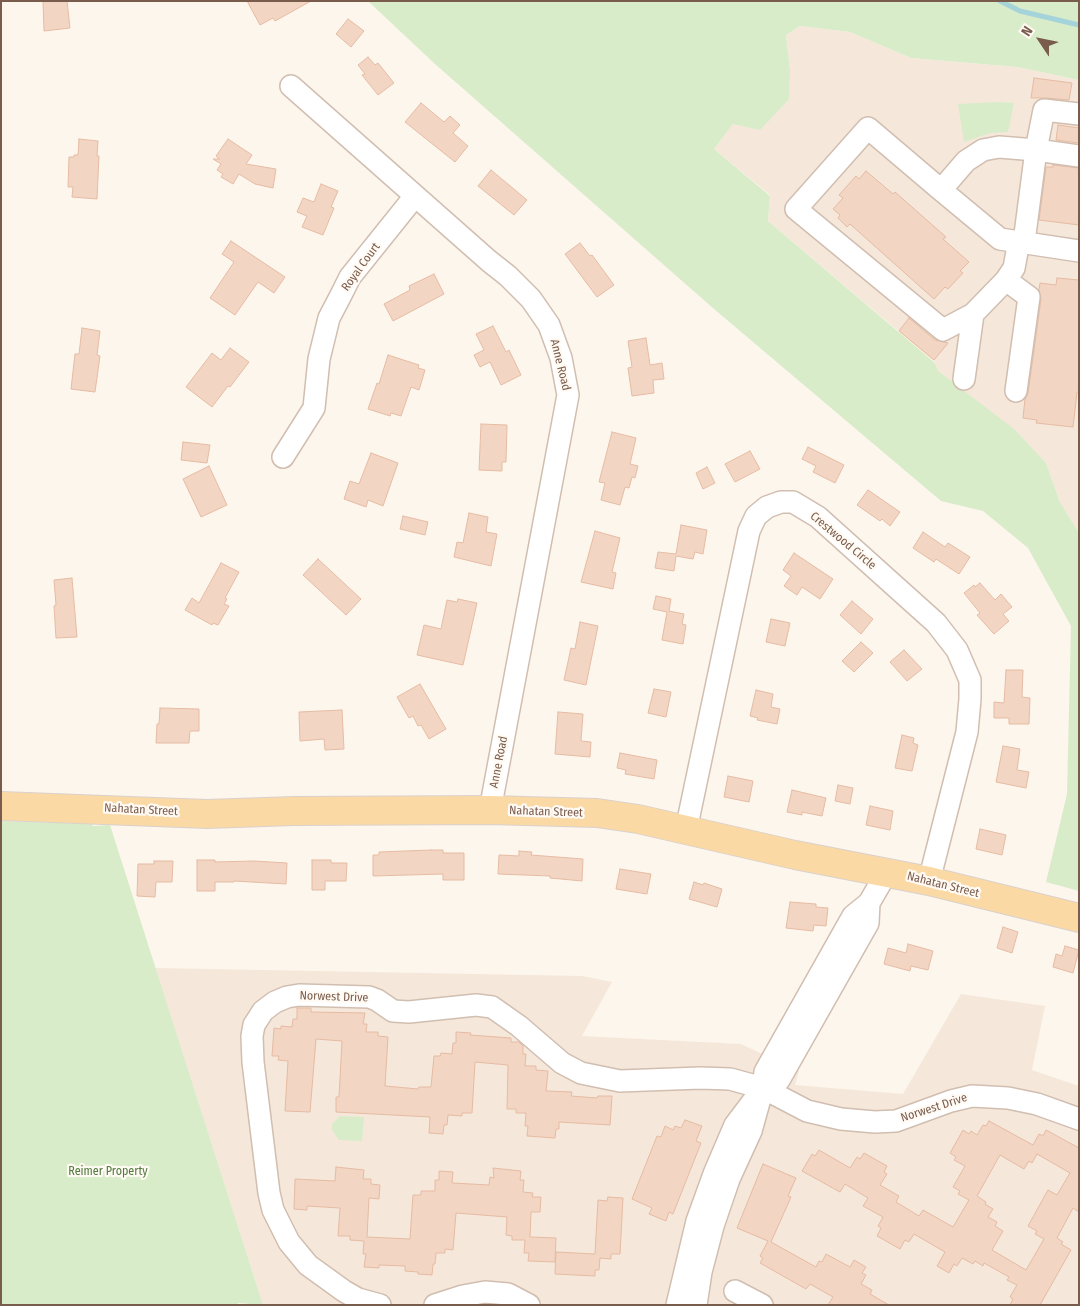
<!DOCTYPE html>
<html>
<head>
<meta charset="utf-8">
<style>
  body { margin:0 }
  #map { position:relative; width:1080px; height:1306px; overflow:hidden; background:#fdf6ec; font-family:"Fira Sans Condensed",sans-serif }
  canvas { display:block }
  .frame { position:absolute; inset:0; border:2px solid #7a5c4d; pointer-events:none }
  .north { position:absolute; left:1015px; top:15px; width:50px; height:50px; -webkit-text-stroke:4px #fffaf3; paint-order:stroke; rotate:304deg; font-size:14px; font-weight:700; line-height:20px; text-align:center; color:#7a5c4d }
  .north::after { content:''; display:block; margin:auto; width:18px; height:22px; background:#7a5c4d; clip-path:polygon(50% 0,100% 100%,50% 72%,0 100%) }
</style>
</head>
<body>
<div id="map">
<canvas width="1080" height="1306"></canvas>
<div class="frame"></div>
<div class="north">N</div>
</div>
<script>
const context = document.querySelector('canvas').getContext('2d');
context.lineJoin = 'round';
function fill(path, color) { context.fillStyle = color; context.fill(path, 'evenodd'); }
const toPath = rows => new Path2D(rows.map(r => 'M' + r).join(''));
function strokePath(path, color, width, dash) { context.strokeStyle = color; context.lineWidth = width; context.lineCap = dash ? 'butt' : 'round'; context.setLineDash(dash || []); context.stroke(path); }
function write(font, color, halo, rows, align = 'center') {
  context.font = font + ' "Fira Sans Condensed",sans-serif'; context.lineWidth = 4.5; context.setLineDash([]); context.textBaseline = 'middle'; context.strokeStyle = halo; context.fillStyle = color; for (const [text, x, y, turn = 0] of rows) {
    context.save(); context.translate(x, y); context.rotate((+turn || 0) * Math.PI / 180); context.textAlign = isNaN(turn) ? turn : align; if (halo) context.strokeText(text, 0, 0); context.fillText(text, 0, 0); context.restore();
  }
}
const residential = toPath([
  [800,26,850,32,911,58,1017,67,1079,80,1079,533,1060,502,1046,463,938,371,935,362,768,221,770,195,714,149,733,124,790,69,786,35],
  [155,968,582,976,612,982,582,1036,741,1044,799,1071,795,1085,903,1094,961,994,1045,1006,1032,1070,1079,1086,1079,1305,263,1305]
]);
const green = toPath([
  [368,1,1079,1,1079,80,1017,67,911,58,850,32,800,26,786,35,790,69,789,99,760,130,733,124,714,149,770,196,768,221,935,363,938,371,1014,429,1046,463,1060,502,1079,533,1079,891,1046,882,1067,794,1071,626,1028,548,983,511,941,501,714,309,435,64],
  [999,102,1014,103,1008,132,990,133,964,142,958,104],
  [1,821,92,824,93,826,110,825,263,1305,238,1303,238,1305,1,1305],
  [340,1116,364,1117,362,1141,339,1140,332,1130,332,1124]
]);
const stream = toPath([
  [1000,1,1020,11,1079,25]
]);
const building = toPath([
  [43,1,67,1,70,28,44,31,43,1],
  [247,1,311,1,275,21,273,18,260,25,247,1],
  [348,19,364,31,351,47,336,34,348,19],
  [368,57,375,65,378,63,394,83,378,95,362,75,365,74,358,65,368,57],
  [1034,78,1072,83,1069,100,1045,98,1031,98,1034,78],
  [421,103,444,122,450,116,460,125,453,133,468,146,455,162,405,122,421,103],
  [1058,125,1079,128,1079,143,1056,140,1058,125],
  [79,139,98,141,97,156,99,156,97,199,72,197,73,187,68,187,69,157,74,157,74,155,78,155,79,139],
  [228,139,252,155,246,164,276,169,273,188,255,184,239,174,233,184,221,177,223,174,217,170,221,164,213,159,220,159,216,156,228,139],
  [1053,165,1079,168,1079,225,1039,220,1046,167,1053,167,1053,165],
  [491,170,527,200,514,215,478,186,491,170],
  [866,171,893,194,895,192,946,237,943,239,969,262,960,271,963,273,948,289,945,287,934,299,850,224,847,227,838,218,840,215,833,209,843,198,839,195,856,176,859,179,866,171],
  [321,184,338,191,331,207,334,208,323,235,302,227,307,216,297,212,303,198,314,202,321,184],
  [231,241,285,277,274,293,258,282,235,315,210,298,234,262,222,254,231,241],
  [580,243,590,256,592,255,614,285,597,297,565,254,580,243],
  [434,274,444,294,393,321,384,304,410,290,409,286,434,274],
  [1057,278,1079,280,1079,392,1077,392,1073,427,1036,423,1037,420,1023,418,1025,399,1028,393,1041,299,1039,290,1040,283,1056,285,1057,278],
  [909,318,935,340,948,343,934,360,899,331,909,318],
  [493,326,506,352,509,350,521,375,501,385,490,362,480,367,474,355,484,350,476,334,493,326],
  [82,328,100,331,97,355,100,356,95,392,71,389,75,354,79,354,82,328],
  [646,338,650,365,662,363,664,379,653,380,654,393,632,396,628,368,632,367,628,341,646,338],
  [230,348,249,362,230,387,228,386,212,407,186,387,212,353,221,360,230,348],
  [388,355,419,365,418,368,425,370,419,390,411,387,401,416,391,413,390,416,368,409,377,383,379,384,388,355],
  [481,424,507,425,506,462,502,462,502,471,479,470,481,424],
  [612,432,636,438,630,464,638,466,635,478,632,477,629,488,625,487,620,505,601,500,605,483,599,482,612,432],
  [183,442,210,445,207,463,181,460,183,442],
  [808,447,844,465,835,483,813,472,816,466,802,459,808,447],
  [750,451,760,469,735,482,725,464,750,451],
  [371,453,398,463,383,506,368,500,366,507,344,499,350,481,359,484,371,453],
  [209,466,227,505,201,517,183,479,209,466],
  [707,467,715,483,703,489,696,473,707,467],
  [868,490,900,512,890,526,882,519,880,521,857,505,868,490],
  [469,513,488,517,486,532,497,534,491,566,454,557,457,542,463,543,469,513],
  [403,516,428,522,425,535,400,529,403,516],
  [681,525,707,530,703,554,695,552,693,559,676,556,674,571,655,568,658,552,676,554,681,525],
  [595,531,620,538,612,572,616,573,613,589,581,582,595,531],
  [923,532,945,547,948,543,970,557,959,574,936,559,934,562,913,548,923,532],
  [794,553,833,579,820,599,802,587,797,595,784,586,791,576,783,570,794,553],
  [318,559,361,599,346,615,303,575,318,559],
  [221,563,239,572,225,598,227,599,224,604,229,606,218,625,213,623,212,625,185,610,192,598,199,603,221,563],
  [72,578,77,637,56,638,54,606,56,605,54,580,72,578],
  [980,583,995,600,1001,594,1012,607,1003,614,1009,621,994,634,977,615,980,613,964,593,974,585,975,587,980,583],
  [656,596,671,599,669,611,684,614,682,624,686,625,683,644,662,640,667,612,653,609,656,596],
  [458,599,477,603,463,665,417,655,424,625,441,629,447,600,457,602,458,599],
  [852,601,873,619,861,634,840,615,852,601],
  [771,619,790,623,785,646,766,642,771,619],
  [580,622,598,626,586,685,564,680,571,648,575,649,580,622],
  [861,642,873,653,854,672,842,661,861,642],
  [904,650,922,669,907,681,890,662,904,650],
  [1006,670,1023,670,1022,697,1030,698,1029,724,1009,724,1009,718,994,718,994,702,1004,703,1006,670],
  [420,684,446,729,429,739,421,725,418,726,413,716,409,718,397,697,420,684],
  [654,689,671,692,666,717,648,713,654,689],
  [756,690,773,694,771,707,780,709,777,724,757,720,758,718,750,716,756,690],
  [160,708,199,709,199,731,190,731,189,743,156,743,157,724,159,724,160,708],
  [342,710,344,749,325,750,324,739,300,741,299,712,342,710],
  [558,712,583,714,581,741,591,742,590,757,555,754,558,712],
  [902,735,914,738,913,743,918,745,912,771,895,768,902,735],
  [1003,746,1020,749,1017,770,1029,772,1026,788,996,782,1003,746],
  [620,753,657,760,654,779,625,774,626,770,617,768,620,753],
  [728,776,753,781,749,802,724,797,728,776],
  [838,785,853,788,850,804,835,801,838,785],
  [792,790,826,798,822,816,802,812,802,815,787,812,792,790],
  [870,806,893,811,890,830,866,825,870,806],
  [980,829,1006,835,1002,855,976,849,980,829],
  [431,850,443,850,443,853,464,853,464,880,443,880,443,874,373,876,373,855,379,855,379,852,431,850],
  [519,851,532,852,531,855,583,859,582,881,550,878,550,876,498,874,499,855,519,856,519,851],
  [197,860,215,860,215,862,254,861,287,863,286,884,234,881,234,882,215,882,215,891,197,891,197,860],
  [312,860,331,860,331,863,347,863,346,881,325,881,325,890,312,890,312,860],
  [154,861,173,861,172,882,156,882,155,897,137,896,138,864,154,864,154,861],
  [620,869,651,874,647,894,616,889,620,869],
  [694,882,703,885,704,883,722,889,717,907,689,899,694,882],
  [790,902,816,904,816,907,828,908,826,926,814,925,813,931,786,928,790,902],
  [1003,927,1018,932,1012,953,997,948,1003,927],
  [908,944,933,951,928,970,911,966,910,971,884,964,888,948,906,953,908,944],
  [1065,946,1079,950,1073,973,1053,967,1056,954,1062,956,1065,946],
  [297,1008,311,1008,311,1012,365,1013,363,1024,367,1024,366,1032,378,1032,378,1036,388,1037,385,1086,418,1089,419,1087,431,1087,434,1056,440,1056,441,1053,452,1054,453,1043,456,1043,456,1032,471,1033,470,1035,511,1038,511,1042,519,1042,523,1046,523,1054,526,1054,525,1066,536,1066,536,1070,548,1071,546,1091,572,1092,571,1096,597,1098,598,1096,612,1096,610,1125,559,1122,559,1129,556,1129,555,1138,527,1136,528,1126,525,1126,526,1113,516,1113,516,1109,507,1109,508,1065,475,1062,472,1113,462,1113,462,1116,448,1115,447,1125,444,1125,443,1134,429,1133,430,1117,336,1112,336,1097,339,1097,342,1041,316,1039,310,1112,285,1111,288,1061,278,1060,279,1056,272,1056,274,1028,281,1029,281,1026,292,1027,293,1019,297,1019,297,1008],
  [685,1120,702,1126,696,1141,701,1143,673,1214,669,1212,666,1221,649,1214,652,1208,632,1199,657,1136,661,1137,665,1126,673,1130,675,1126,681,1128,685,1120],
  [989,1121,1033,1145,1039,1134,1043,1136,1046,1130,1079,1148,1079,1212,1073,1208,1057,1238,1063,1242,1061,1244,1071,1250,1040,1305,1010,1305,1013,1299,1010,1297,1017,1285,1007,1280,1009,1277,984,1263,983,1266,975,1261,973,1264,962,1258,957,1266,954,1264,949,1273,937,1266,945,1252,914,1234,909,1242,905,1240,900,1249,877,1236,881,1228,878,1226,883,1217,863,1206,868,1198,845,1184,840,1192,802,1171,812,1154,815,1156,819,1150,850,1168,857,1157,860,1159,864,1153,887,1166,884,1172,887,1174,880,1185,899,1196,896,1202,919,1216,923,1210,953,1227,969,1200,958,1194,960,1191,953,1187,965,1166,954,1160,956,1157,950,1153,963,1130,969,1134,971,1131,977,1135,983,1125,986,1126,989,1121],
  [1037,1154,1070,1173,1057,1195,1048,1190,1028,1226,1037,1231,1035,1234,1044,1239,1026,1270,992,1250,1003,1231,995,1226,997,1222,988,1217,993,1209,985,1204,986,1202,977,1196,1000,1155,1024,1169,1029,1161,1032,1163,1037,1154],
  [763,1164,796,1178,788,1196,791,1197,771,1242,816,1267,819,1261,822,1262,826,1254,850,1267,854,1260,866,1267,862,1273,866,1275,861,1284,872,1290,870,1294,889,1305,828,1305,833,1297,810,1284,806,1289,760,1263,763,1258,760,1256,768,1241,737,1228,763,1164],
  [336,1167,364,1170,363,1179,371,1179,371,1184,380,1185,379,1199,369,1198,367,1237,410,1239,413,1195,421,1195,421,1191,435,1191,435,1180,439,1180,439,1171,453,1172,452,1183,489,1185,490,1177,494,1178,493,1168,521,1171,520,1180,524,1180,523,1192,533,1193,532,1197,541,1197,540,1212,531,1212,530,1237,556,1238,555,1262,528,1261,529,1253,524,1253,525,1240,512,1240,512,1236,506,1235,507,1217,456,1213,453,1250,445,1249,445,1253,436,1253,435,1264,433,1264,432,1275,418,1274,418,1272,405,1271,405,1266,379,1265,379,1268,364,1267,366,1254,363,1254,364,1241,350,1240,350,1236,338,1236,340,1208,307,1206,307,1210,294,1209,295,1179,335,1181,336,1167],
  [608,1197,623,1198,620,1254,611,1254,611,1259,600,1258,599,1270,595,1270,595,1276,555,1274,556,1252,595,1254,598,1200,607,1201,608,1197]
]);
const minor = toPath([
  [291,86,489,261,508,276,531,299,549,325,561,358,568,395,490,810],
  [941,190,1000,239,1079,251],
  [1024,242,1036,150,1079,156],
  [1006,280,1014,268,1019,241],
  [964,379,973,314],
  [1016,391,1029,297,1006,280,973,314,943,330,796,209,868,128,941,190,966,161,983,150,999,147,1036,150,1044,110,1079,114],
  [283,457,314,408,319,359,329,318,341,295,350,277,415,196],
  [686,830,749,531,756,516,767,507,781,502,793,502,818,517,936,623,957,650,970,680,970,699,967,732,929,881],
  [735,1291,762,1305],
  [380,1305,358,1299,344,1291,308,1265,289,1242,273,1210,269,1193,253,1062,252,1036,254,1025,263,1011,275,1002,287,997,299,995,369,997,377,1000,393,1011,409,1012,476,1005,492,1007,519,1026,562,1063,581,1073,620,1081,700,1078,730,1079,763,1088,807,1111,841,1119,875,1122,896,1121,951,1101,972,1096,1008,1098,1037,1104,1079,1119],
  [435,1305,463,1296,485,1292,508,1294,529,1305],
  [677,1305,697,1221,714,1174,735,1125,763,1088,779,1080,868,923,869,903],
  [696,1305,701,1272,713,1226,729,1179,751,1131,763,1088,765,1072,853,916,869,903,887,872]
]);
const major = toPath([
  [1,806,207,814,294,811,490,810,597,813,638,819,795,855,929,881,1079,918]
]);
const streetNames = [
  ["Royal Court",361,267,-54],
  ["Anne Road",560,365,76],
  ["Crestwood Circle",843,541,40],
  ["Anne Road",499,762,-79],
  ["Nahatan Street",141,810,3],
  ["Nahatan Street",546,812,2],
  ["Nahatan Street",943,885,14],
  ["Norwest Drive",334,997,2],
  ["Norwest Drive",934,1108,-18]
];
const parkNames = [
  ["Reimer Property",108,1172]
];
fill(residential, '#f5e8da');
fill(green, '#d8ecc9');
strokePath(stream, '#a5d3da', 5);
fill(building, '#f3d5c3');
strokePath(building, '#e6bba3', 1);
strokePath(minor, '#d1beb0', 24);
strokePath(major, '#dad1cd', 30);
strokePath(minor, '#fff', 21);
strokePath(major, '#fbd9a5', 28);
write('12px', '#7a5c4d', '#fffaf3', streetNames);
write('12px', '#537a41', '#fffaf3', parkNames);
</script>
</body>
</html>
